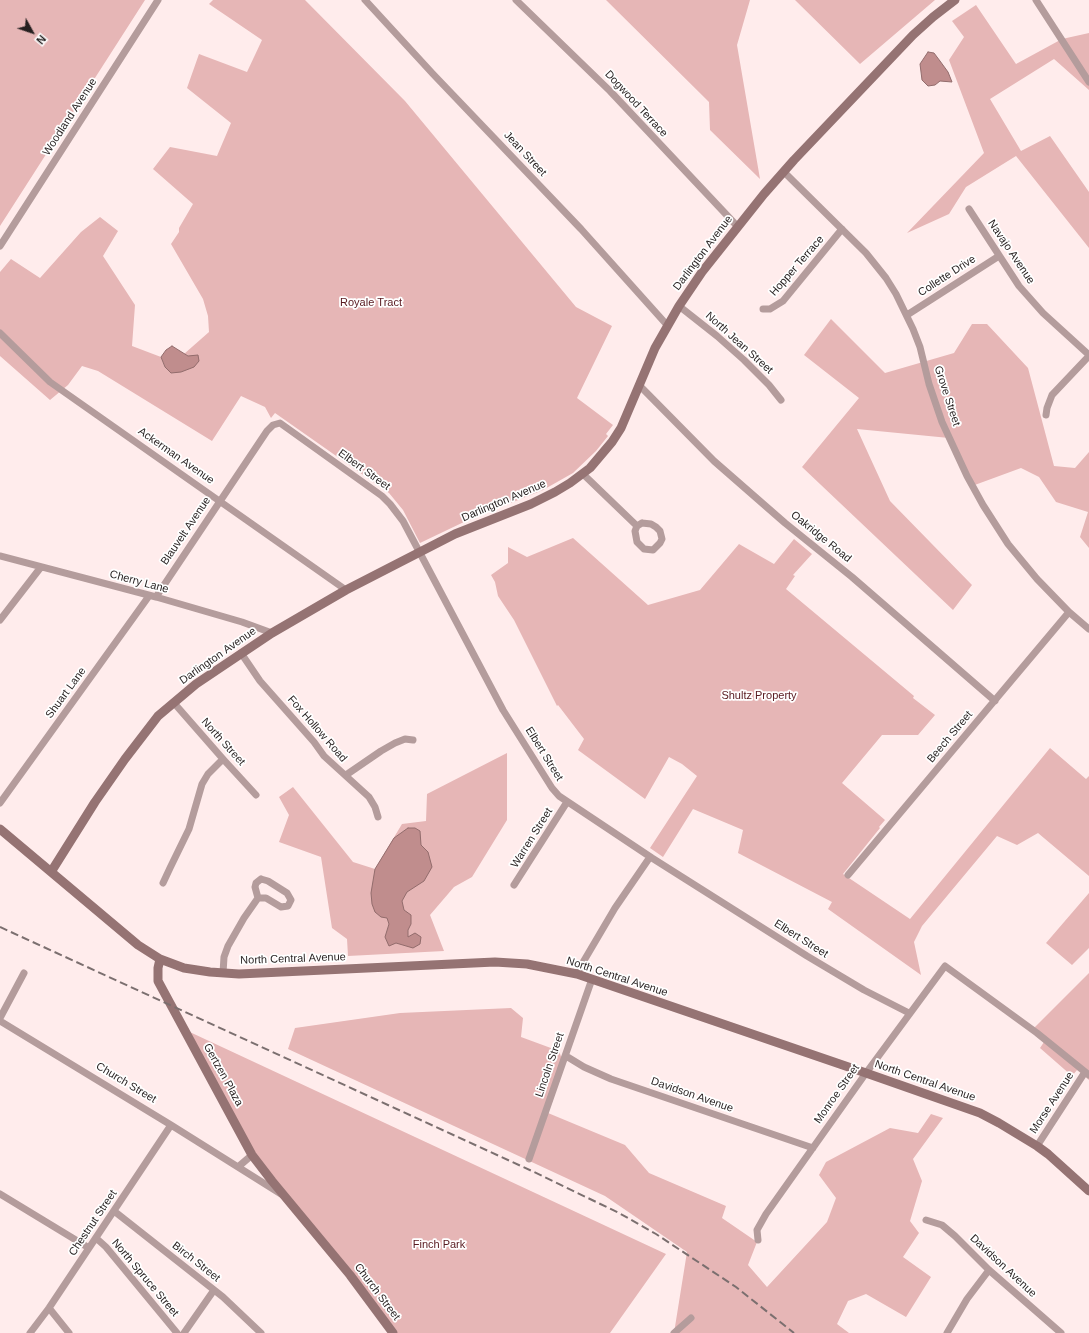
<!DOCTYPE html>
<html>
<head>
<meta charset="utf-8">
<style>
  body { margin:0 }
  #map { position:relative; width:1089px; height:1333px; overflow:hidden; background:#ffecec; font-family:Helvetica,sans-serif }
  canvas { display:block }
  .north { position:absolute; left:12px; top:12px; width:40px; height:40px; -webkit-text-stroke:3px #fff; paint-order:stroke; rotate:130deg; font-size:11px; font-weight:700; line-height:16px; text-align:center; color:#251f1f }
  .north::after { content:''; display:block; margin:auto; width:14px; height:18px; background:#251f1f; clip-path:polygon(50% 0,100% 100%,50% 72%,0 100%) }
</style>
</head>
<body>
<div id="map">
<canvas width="1089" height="1333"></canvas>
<div class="north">N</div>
</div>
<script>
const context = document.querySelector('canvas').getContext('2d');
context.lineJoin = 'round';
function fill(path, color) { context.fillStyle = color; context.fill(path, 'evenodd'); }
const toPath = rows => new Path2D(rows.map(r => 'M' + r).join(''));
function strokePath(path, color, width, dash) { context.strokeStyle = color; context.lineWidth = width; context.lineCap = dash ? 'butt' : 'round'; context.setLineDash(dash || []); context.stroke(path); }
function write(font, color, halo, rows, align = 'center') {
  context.font = font + ' Helvetica,sans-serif'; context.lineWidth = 3.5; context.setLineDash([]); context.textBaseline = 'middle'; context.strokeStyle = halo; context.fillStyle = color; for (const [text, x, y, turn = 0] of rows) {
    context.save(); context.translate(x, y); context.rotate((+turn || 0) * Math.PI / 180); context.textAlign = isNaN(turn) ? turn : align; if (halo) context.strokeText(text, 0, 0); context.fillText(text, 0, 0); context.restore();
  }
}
const green = toPath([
  [0,0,145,0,0,226],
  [213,0,305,0,405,101,576,307,612,326,577,398,613,425,606,434,608,436,596,451,573,473,543,490,466,521,420,543,403,510,389,493,275,413,271,418,265,407,241,396,212,441,98,371,82,366,68,385,50,400,0,356,0,272,11,259,40,278,81,232,100,217,118,231,103,256,135,305,132,346,161,357,165,367,188,356,184,354,209,332,208,316,203,299,171,244,179,232,179,228,193,204,153,169,170,147,217,156,231,123,187,88,199,54,247,72,262,40,209,4],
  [606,0,750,0,737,45,760,179,710,130,709,102],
  [795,0,935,0,860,64],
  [976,5,1016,64,1062,39,1089,33,1089,90,1054,59,990,99,1021,151,1050,136,1089,192,1089,248,1016,156,966,187,949,214,907,233,984,153,949,60,964,37,952,21],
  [831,319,885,373,954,353,972,324,987,324,1028,368,1054,466,1075,468,1089,452,1089,548,1080,537,1088,512,1056,502,1039,477,1021,468,972,486,949,438,857,429,890,501,972,585,953,610,802,467,859,398,804,355],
  [573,538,648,605,700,590,739,544,774,564,794,539,812,554,793,575,795,576,786,589,914,696,913,698,935,715,918,735,882,735,842,783,885,820,879,827,880,828,843,874,910,919,1050,748,1086,779,1089,776,1089,876,1038,833,1017,845,997,836,922,926,914,942,921,975,828,909,832,902,738,853,743,830,693,809,663,857,650,848,697,776,682,764,669,757,645,799,578,750,584,739,558,705,557,706,514,620,498,596,495,582,491,575,508,563,508,547,527,557],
  [507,753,507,820,472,877,454,887,430,915,444,951,348,956,347,939,332,928,321,857,279,842,289,815,279,797,293,787,353,862,375,869,402,824,426,821,427,794],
  [1089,893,1089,948,1072,965,1046,943],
  [1089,973,1089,1080,1077,1070,1072,1076,1040,1048,1044,1042,1031,1031],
  [511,1008,523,1018,521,1037,559,1051,564,1065,548,1113,625,1145,649,1173,726,1206,722,1218,757,1242,748,1265,767,1287,827,1222,836,1198,819,1175,826,1162,890,1128,918,1133,931,1114,943,1118,913,1159,922,1181,910,1221,919,1233,903,1257,931,1277,906,1317,866,1294,848,1301,837,1324,849,1333,674,1333,687,1252,605,1196,288,1049,295,1028,400,1013],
  [179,1027,666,1254,610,1333,397,1333,251,1153]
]);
const water = toPath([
  [928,52,934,53,940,61,948,72,952,82,940,81,935,85,928,86,922,80,920,64,928,52],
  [172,346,188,356,198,355,199,361,194,367,181,372,171,373,165,367,161,357,166,350,172,346],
  [408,828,415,828,420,831,421,845,428,852,432,867,424,881,407,892,402,901,404,910,411,915,411,924,408,930,408,937,415,933,421,937,420,944,413,948,396,943,389,946,385,937,389,924,387,918,381,917,375,912,372,904,371,893,375,869,394,838,408,828]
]);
const street = toPath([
  [365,0,433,74,581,229,667,325],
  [516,0,610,91,738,227],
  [1036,0,1089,82],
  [784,172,866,253,886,278,896,294,913,329,920,347,929,384,942,422,967,476,983,505,1008,544,1037,579,1069,612,1089,629],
  [969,209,1019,286,1043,313,1089,355],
  [0,246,158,0],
  [679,306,717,336,744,360,769,385,781,400],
  [763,309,770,309,783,301,842,229],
  [907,315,999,256],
  [0,333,50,382,346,590],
  [639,385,714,461,785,523,852,577,995,701],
  [1046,415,1047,408,1052,395,1089,356],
  [583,474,637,526],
  [642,523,651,524,656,527,660,531,662,539,660,543,653,550,644,549,637,542,635,531,637,526,642,523],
  [0,556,156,597,242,622,272,633],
  [156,597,267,431,273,425,280,423,382,496,390,504,403,521,503,710,552,788,559,796,652,858,807,956,864,990,909,1013],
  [0,620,41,567],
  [241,653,260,681,314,742,324,756,369,797,375,807,378,817],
  [174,703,223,759,256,795],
  [346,775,381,751,395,743,405,739,413,740],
  [0,803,149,596],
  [848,875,1069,612],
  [261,879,268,881,287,893,291,900,288,906,281,907,266,898,258,898,255,887,256,883,261,879],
  [163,883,170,868,189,829,202,784,208,774,223,759],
  [514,885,567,802],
  [223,973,224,957,228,946,244,918,258,898],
  [577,974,582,964,615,908,650,857],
  [0,1018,24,973],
  [0,1021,171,1125,281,1194],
  [566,1056,584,1067,611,1079,813,1148],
  [1037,1146,1085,1072],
  [529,1159,592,979],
  [238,1167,252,1155],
  [0,1194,89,1248],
  [114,1211,223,1297,261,1333],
  [926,1220,942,1225,955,1236,989,1270,1061,1333],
  [96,1238,106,1247,177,1333],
  [758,1240,757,1230,766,1214,866,1073,945,966,1037,1033,1089,1075],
  [49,1308,69,1333],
  [30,1333,49,1308,171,1125],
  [184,1333,214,1290],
  [674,1333,691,1318],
  [947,1333,967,1299,989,1270]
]);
const secondary = toPath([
  [0,829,138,945,160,959,184,968,210,972,239,974,495,962,527,964,577,974,866,1073,980,1113,999,1123,1037,1146,1048,1154,1089,1191],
  [51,872,95,802,125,759,158,716,196,684,272,633,346,590,455,534,531,504,555,492,570,483,590,468,612,442,621,428,655,348,679,306,702,272,764,194,794,160,913,35,933,17,955,0],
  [160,959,158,968,158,981,252,1155,272,1181,350,1275,393,1333]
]);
const rail = toPath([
  [0,927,534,1172,619,1213,656,1234,736,1287,794,1333]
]);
const streetNames = [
  ["Dogwood Terrace",636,104,47],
  ["Woodland Avenue",70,117,-57],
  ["Jean Street",525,154,47],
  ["Navajo Avenue",1011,252,56],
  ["Darlington Avenue",703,253,-53],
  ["Hopper Terrace",797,266,-49],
  ["Collette Drive",947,276,-33],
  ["North Jean Street",739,343,42],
  ["Grove Street",947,396,72],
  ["Ackerman Avenue",176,456,35],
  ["Elbert Street",364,470,36],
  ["Darlington Avenue",504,501,-23],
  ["Blauvelt Avenue",186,531,-56],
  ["Oakridge Road",821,537,39],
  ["Cherry Lane",139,582,15],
  ["Darlington Avenue",218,656,-35],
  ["Shuart Lane",66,693,-54],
  ["Fox Hollow Road",317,729,49],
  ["Beech Street",950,737,-50],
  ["North Street",223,742,48],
  ["Elbert Street",544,754,58],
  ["Warren Street",532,838,-58],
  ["Elbert Street",801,939,32],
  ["North Central Avenue",293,959,-2],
  ["North Central Avenue",617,977,18],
  ["Lincoln Street",550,1065,-71],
  ["Gertzen Plaza",223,1075,61],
  ["North Central Avenue",925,1081,19],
  ["Church Street",126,1083,31],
  ["Monroe Street",837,1094,-55],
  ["Davidson Avenue",692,1095,19],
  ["Morse Avenue",1052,1103,-57],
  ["Chestnut Street",93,1223,-56],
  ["Birch Street",196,1262,38],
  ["Davidson Avenue",1003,1266,43],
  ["North Spruce Street",145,1278,50],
  ["Church Street",377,1292,53]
];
const parkNames = [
  ["Royale Tract",371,303],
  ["Shultz Property",759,696],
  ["Finch Park",439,1245]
];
fill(green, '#e6b6b6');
fill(water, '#c08d8d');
strokePath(water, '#926c6c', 1);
strokePath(street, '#b49c9c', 7);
strokePath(secondary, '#957373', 9);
strokePath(rail, '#7b6f6f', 2, [8, 4]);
write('11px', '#251f1f', '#fff', streetNames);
write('11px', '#58191f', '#fff', parkNames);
</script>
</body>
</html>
